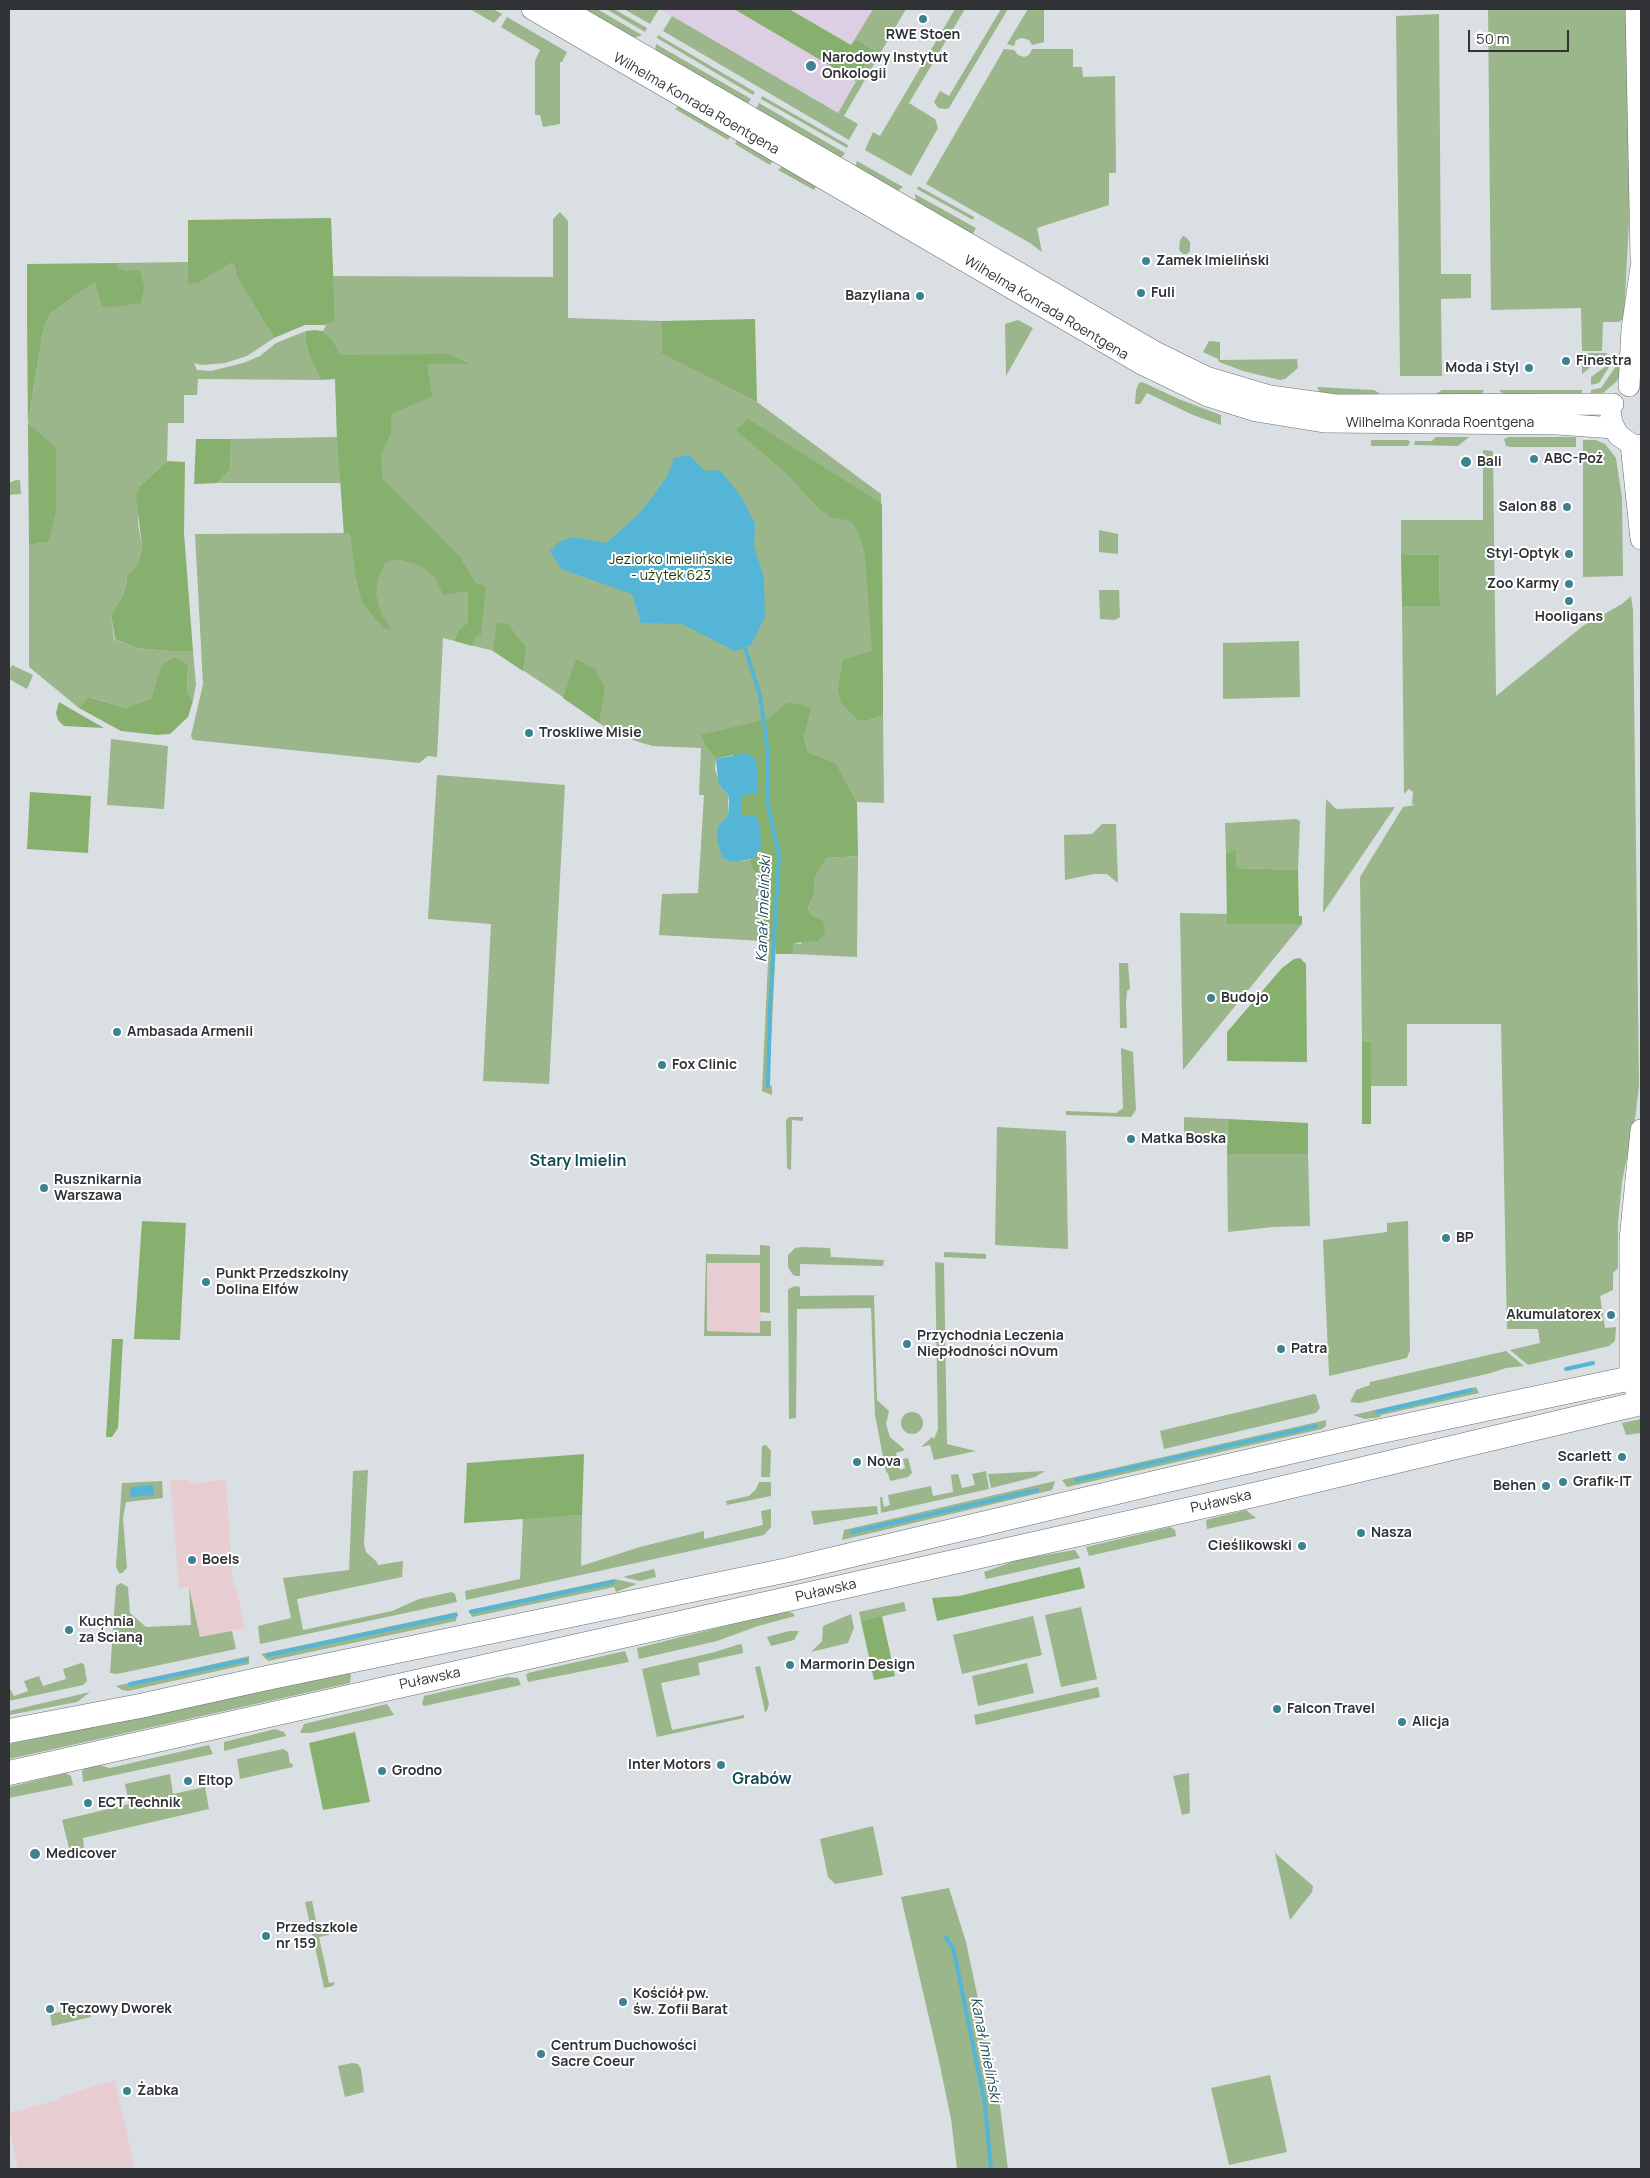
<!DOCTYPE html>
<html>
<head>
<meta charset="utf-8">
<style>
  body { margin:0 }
  #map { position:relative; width:1650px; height:2178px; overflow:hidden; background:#dadfe4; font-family:Manrope,sans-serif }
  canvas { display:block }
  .frame { position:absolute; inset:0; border:10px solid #313235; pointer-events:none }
  .scale { position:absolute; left:1468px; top:30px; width:101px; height:22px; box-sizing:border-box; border:2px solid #313235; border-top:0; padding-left:6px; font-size:15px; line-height:18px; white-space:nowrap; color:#313235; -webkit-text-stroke:4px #fff; paint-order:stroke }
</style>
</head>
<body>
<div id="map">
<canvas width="1650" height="2178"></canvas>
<div class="frame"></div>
<div class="scale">50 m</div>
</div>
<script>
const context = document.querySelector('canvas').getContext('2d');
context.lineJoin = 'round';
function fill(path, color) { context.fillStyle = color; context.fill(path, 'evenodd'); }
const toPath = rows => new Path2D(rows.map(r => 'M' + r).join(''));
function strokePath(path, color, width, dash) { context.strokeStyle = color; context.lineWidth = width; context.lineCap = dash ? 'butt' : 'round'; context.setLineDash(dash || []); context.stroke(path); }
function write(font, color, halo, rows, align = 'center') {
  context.font = font + ' Manrope,sans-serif'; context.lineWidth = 4; context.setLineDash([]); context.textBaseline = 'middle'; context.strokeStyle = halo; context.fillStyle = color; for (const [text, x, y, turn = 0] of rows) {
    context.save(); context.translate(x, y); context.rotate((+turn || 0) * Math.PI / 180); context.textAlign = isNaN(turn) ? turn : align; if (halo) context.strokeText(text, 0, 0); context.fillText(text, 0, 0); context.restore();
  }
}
const industrial = toPath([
  [760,1262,761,1333,707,1332,707,1263],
  [226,1479,233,1585,236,1585,245,1628,200,1637,189,1587,179,1588,170,1480,188,1480,192,1484],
  [115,2080,135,2169,18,2169,9,2126,9,2117,11,2113,60,2099,62,2096]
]);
const medical = toPath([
  [660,9,898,9,838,113]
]);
const green = toPath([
  [470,9,493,9,502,14,494,23],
  [579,9,597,9,642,35,633,38],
  [606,9,614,9,647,28,645,32],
  [624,9,659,9,650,24],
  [873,9,906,9,844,116,858,124,849,140,663,31,672,16,838,113,874,50,855,39],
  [955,9,965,9,909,103,935,119,938,128,911,176,865,150,873,132,880,136],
  [1001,9,1008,9,949,108,945,109,938,108,934,102,940,91,949,96],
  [1028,9,1044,9,1044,42,1032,45,1029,40,1022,38,1016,40,1014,46,1007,44],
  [1488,9,1626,9,1630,200,1624,318,1619,322,1603,322,1602,351,1582,351,1581,308,1491,310],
  [1439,14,1441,274,1471,274,1471,298,1441,299,1442,376,1400,376,1396,16],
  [507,17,567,52,562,62,560,62,560,124,543,127,540,115,535,115,535,61,540,50,501,27],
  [658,35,755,92,753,95,657,38],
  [656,44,751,99,746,107,655,52],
  [1004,49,1014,50,1018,55,1024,57,1029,55,1032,49,1073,49,1073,67,1082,67,1083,77,1115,76,1116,173,1109,173,1109,205,1037,228,1042,252,1030,243,926,184],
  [762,96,848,145,847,148,761,99],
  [759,103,845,153,843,156,840,158,754,112],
  [681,105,732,133,728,140,675,109],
  [739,137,773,160,770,165,735,144],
  [857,161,903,187,896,192,855,167],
  [783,165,817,184,814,190,778,170],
  [918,186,974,217,973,220,917,189],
  [915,194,976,228,971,237,916,204],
  [560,212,568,221,568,318,661,321,662,354,757,402,881,494,883,708,855,715,866,721,883,715,884,803,857,802,836,763,808,752,804,737,805,729,709,749,716,759,715,769,721,788,728,794,728,816,741,861,749,860,754,872,765,887,762,941,659,935,662,894,698,893,704,795,699,795,701,748,652,746,633,740,624,735,622,738,599,723,599,721,494,651,443,638,437,757,428,756,419,763,193,740,191,736,203,684,195,534,344,533,341,483,217,483,230,470,231,439,337,437,335,364,468,363,341,355,332,339,323,331,326,325,335,321,333,276,553,277,553,219],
  [1183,236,1186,237,1190,242,1190,251,1187,254,1183,254,1179,250,1180,240],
  [232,261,235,267,236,276,274,338,247,356,225,363,202,365,194,363,197,370,211,371,243,363,260,356,276,343,306,331,305,340,309,355,321,380,198,379,197,395,184,395,184,423,168,423,167,461,139,487,138,524,142,547,138,564,126,577,127,580,123,595,111,615,114,639,136,648,169,651,193,651,196,684,193,701,187,692,188,665,156,687,151,699,139,705,126,708,90,697,79,708,29,667,29,545,48,542,56,494,56,447,28,425,42,337,46,322,51,313,95,282,128,271,116,268,117,263,188,262,188,269,200,282],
  [1018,320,1033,328,1006,376,1005,324],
  [1209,341,1220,342,1220,360,1297,359,1298,368,1285,379,1280,380,1243,371,1219,362,1218,359,1203,352],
  [1582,353,1608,353,1582,374],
  [1612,362,1599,383,1591,385,1591,377],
  [1616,366,1623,366,1620,375,1616,382,1603,393,1591,396,1591,390,1601,388],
  [1142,382,1181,400,1221,415,1221,425,1193,415,1147,393,1140,404,1135,404,1136,390,1139,383],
  [1317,387,1374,390,1379,393,1379,399,1321,394],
  [1442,390,1484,390,1480,397,1434,395],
  [1499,390,1582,390,1582,397,1505,395],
  [1436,437,1469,437,1458,446,1414,445,1415,441,1432,441],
  [1509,437,1576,437,1576,447,1510,447,1506,446,1504,439],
  [1371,440,1408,440,1410,442,1408,446,1371,446],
  [1583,440,1596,440,1605,444,1616,458,1622,498,1623,576,1583,577],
  [1483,450,1493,451,1496,696,1583,626,1622,604,1631,596,1633,610,1639,1085,1635,1120,1622,1181,1618,1223,1618,1268,1613,1273,1613,1290,1600,1296,1605,1328,1616,1327,1615,1341,1609,1346,1528,1365,1510,1350,1540,1343,1538,1329,1507,1329,1501,1024,1407,1024,1407,1086,1371,1086,1371,1042,1362,1041,1360,877,1403,807,1415,805,1412,804,1413,792,1409,789,1404,794,1402,606,1440,606,1439,555,1401,554,1401,520,1483,520],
  [16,480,20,480,21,494,9,495,9,483],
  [1099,530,1118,534,1118,554,1099,552],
  [1099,590,1119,590,1120,617,1115,620,1100,619],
  [1299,641,1300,697,1223,699,1223,643],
  [12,665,33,675,27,689,9,679,9,671],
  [111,739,168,746,164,809,107,805],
  [437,775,565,785,549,1084,483,1081,491,924,428,919],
  [1326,799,1336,809,1395,807,1323,913],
  [1296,819,1300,821,1298,870,1237,868,1236,851,1226,854,1225,823],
  [1102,824,1116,824,1118,883,1107,874,1094,874,1065,880,1064,835,1092,834],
  [858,856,857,957,793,954,793,943,801,944,811,915,808,908,814,894,814,879,827,858],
  [1180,913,1227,914,1228,924,1302,924,1183,1070],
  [769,941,776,942,769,1085,772,1086,772,1095,762,1091],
  [1119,963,1128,963,1130,989,1127,991,1126,1004,1127,1028,1120,1028],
  [1121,1048,1133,1052,1136,1110,1131,1117,1066,1115,1066,1111,1116,1113,1123,1108],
  [789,1117,803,1117,803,1121,792,1120,791,1170,787,1168,786,1120],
  [1184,1117,1228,1119,1227,1142,1184,1139],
  [997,1127,1066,1131,1068,1249,995,1245],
  [1227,1154,1308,1154,1310,1226,1273,1227,1228,1232],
  [1408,1221,1410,1350,1407,1358,1329,1376,1323,1240,1387,1232,1387,1223],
  [760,1245,770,1246,770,1313,760,1312,760,1263,707,1263,707,1331,760,1333,760,1321,771,1321,771,1336,704,1336,706,1254,760,1255],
  [801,1247,830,1248,831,1257,884,1260,883,1266,800,1264,800,1276,796,1276,793,1275,788,1267,788,1255,795,1248],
  [944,1252,986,1254,986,1259,944,1257],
  [935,1262,944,1263,947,1444,976,1451,934,1460,930,1445,921,1447,932,1437,934,1439,938,1429],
  [796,1286,800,1287,800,1296,879,1295,874,1295,877,1400,889,1411,886,1424,890,1437,905,1450,896,1453,900,1470,905,1468,903,1459,908,1458,912,1473,908,1477,890,1481,888,1473,886,1472,875,1415,871,1308,797,1309,796,1418,789,1419,788,1290,790,1288],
  [1506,1351,1524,1366,1506,1368,1491,1373,1359,1403,1350,1402,1356,1390,1370,1385,1370,1382],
  [1476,1387,1479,1393,1381,1415,1380,1417,1365,1419,1353,1415],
  [1314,1394,1316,1395,1320,1408,1316,1413,1164,1449,1160,1431],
  '901 1423a11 11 0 1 1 22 0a11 11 0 1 1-22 0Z',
  [1641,1419,1641,1433,1626,1435,1622,1423],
  [1326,1420,1326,1426,1322,1429,1067,1487,1062,1480],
  [766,1445,771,1451,770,1477,761,1477,762,1446],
  [368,1470,364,1544,366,1552,377,1562,378,1565,403,1561,402,1577,297,1599,303,1630,392,1611,419,1599,452,1592,455,1594,457,1602,260,1644,258,1626,291,1618,283,1578,349,1570,353,1471],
  [986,1471,989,1489,881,1513,880,1497,882,1497,884,1507,890,1505,888,1495,931,1486,933,1496,953,1492,951,1475,958,1474,962,1488,975,1485,972,1474],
  [1045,1471,1035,1477,991,1488,988,1474],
  [162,1481,163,1498,126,1502,123,1518,127,1568,122,1573,119,1573,116,1567,122,1483],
  [1055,1481,1052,1490,842,1540,844,1530],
  [759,1482,771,1482,771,1496,727,1505,726,1501,749,1496,756,1489],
  [877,1506,878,1514,814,1525,811,1511],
  [771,1509,771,1527,764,1535,466,1600,465,1591,520,1579,523,1518,582,1515,581,1566,640,1547,704,1531,704,1539,763,1525,761,1511],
  [1246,1510,1256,1518,1207,1529,1206,1521,1209,1519],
  [1170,1527,1175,1530,1176,1536,1089,1556,1086,1547],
  [1075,1550,1080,1558,986,1579,984,1572,1020,1559],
  [654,1569,656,1577,640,1581,623,1577],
  [614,1579,637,1584,616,1592,614,1587,472,1617,469,1610],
  [121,1583,128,1587,130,1613,146,1627,191,1625,189,1587,200,1637,232,1631,236,1649,117,1674,110,1673,116,1586],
  [904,1602,906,1611,861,1621,859,1612],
  [1081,1607,1097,1679,1061,1687,1045,1615],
  [785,1611,793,1613,795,1616,758,1626,717,1641,639,1659,637,1648],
  [457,1612,456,1621,268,1661,261,1654],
  [851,1614,854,1628,848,1643,811,1652,822,1641,823,1626],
  [1033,1616,1042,1655,962,1674,953,1635],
  [789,1631,799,1631,794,1640,771,1646,767,1637],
  [740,1644,742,1645,743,1653,698,1663,700,1675,661,1683,672,1730,744,1715,744,1718,657,1737,642,1669,715,1652],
  [625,1651,629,1662,528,1682,526,1675,528,1673],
  [249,1656,249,1664,128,1691,122,1690,116,1686],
  [81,1663,84,1664,87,1681,83,1685,9,1701,9,1687,14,1696,28,1691,24,1681,39,1676,43,1686,66,1679,63,1669],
  [1027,1663,1034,1693,978,1706,972,1676],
  [760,1666,769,1704,767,1711,765,1712,755,1667],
  [349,1673,351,1675,350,1683,9,1759,9,1744],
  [507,1677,518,1678,521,1685,424,1706,422,1704,424,1696],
  [1098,1687,1100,1697,976,1725,974,1715],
  [90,1692,77,1702,9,1715,9,1711],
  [387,1704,394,1715,311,1733,300,1733,304,1724],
  [275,1729,284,1732,286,1736,224,1751,224,1742],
  [209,1745,213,1754,83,1782,82,1771,85,1768,99,1765,110,1768],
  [283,1749,288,1752,290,1764,292,1763,293,1767,240,1779,237,1759],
  [66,1773,71,1776,73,1785,9,1798,9,1787],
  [1189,1773,1190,1813,1182,1815,1173,1776],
  [170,1774,173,1794,205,1787,209,1809,83,1838,84,1847,71,1856,62,1820,129,1804,125,1784],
  [873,1826,883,1875,835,1884,828,1877,820,1839],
  [1275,1853,1313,1886,1312,1892,1290,1920],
  [949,1888,966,1942,999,2098,1008,2169,957,2169,951,2119,939,2061,901,1897],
  [312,1901,318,1931,328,1929,329,1935,319,1937,329,1983,335,1982,333,1986,324,1988,305,1902],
  [88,2007,91,2017,52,2026,50,2014],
  [352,2063,358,2064,361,2069,364,2092,345,2097,338,2066],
  [1270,2075,1287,2152,1229,2165,1211,2088]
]);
const forest = toPath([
  [734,9,789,9,851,45,855,39,874,50,856,81],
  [331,218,335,321,326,325,305,325,274,338,236,276,235,267,232,262,200,282,188,284,188,220],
  [117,263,117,268,128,271,140,270,144,287,141,303,111,307,102,306,95,282,51,313,46,322,42,337,28,424,56,447,56,512,48,542,29,545,27,316,27,264],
  [755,319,757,402,662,354,661,321],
  [315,330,323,331,332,339,341,355,448,354,470,364,427,364,432,396,391,414,391,433,381,454,382,478,459,556,476,583,486,587,481,635,475,637,472,646,455,641,459,630,468,623,468,591,443,595,436,579,420,565,398,559,385,563,378,579,376,593,379,606,383,617,392,630,383,628,362,602,356,578,350,533,344,534,337,437,335,379,321,380,309,355,305,340,306,331],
  [748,419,882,504,883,715,866,721,858,720,841,703,838,689,843,660,872,651,865,555,858,531,851,521,831,517,817,507,786,473,736,430],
  [196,439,231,439,230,470,217,483,194,484],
  [167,461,185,462,184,533,193,651,169,651,136,648,115,639,111,615,123,595,127,580,126,577,138,564,142,547,136,496,139,487],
  [1401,554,1439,555,1440,606,1402,606],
  [497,623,508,624,526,648,523,671,493,651],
  [174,657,188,665,187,692,193,701,188,717,170,734,157,735,121,731,79,708,89,697,126,708,151,699,162,665],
  [576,659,595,669,605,688,599,723,563,698],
  [59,702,104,728,64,726,58,720,56,713],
  [788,702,811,708,804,737,808,752,836,763,857,802,858,856,827,858,814,879,814,894,808,908,811,915,823,921,825,933,818,941,793,943,793,954,776,954,776,942,762,941,765,887,754,872,749,860,753,859,755,816,742,816,742,795,733,755,716,759,705,745,701,735,768,719],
  [30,792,91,796,88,853,27,849],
  [1236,850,1237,868,1298,870,1299,916,1302,916,1302,924,1227,924,1226,854],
  [1300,958,1306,964,1307,1062,1227,1061,1227,1032,1282,968,1294,959],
  [1362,1041,1371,1042,1371,1124,1362,1124],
  [1228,1119,1308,1123,1308,1154,1227,1154],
  [142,1221,186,1223,180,1340,134,1339],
  [112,1339,123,1339,118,1428,112,1437,106,1437],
  [584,1454,582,1515,464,1523,467,1463],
  [1080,1567,1085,1588,937,1621,932,1598,959,1596],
  [882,1616,895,1676,874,1680,861,1621],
  [355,1732,370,1802,323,1810,309,1743]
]);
const water = toPath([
  [689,455,705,471,720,470,742,498,755,524,754,546,764,578,765,617,751,645,735,651,682,624,641,623,632,594,561,569,550,551,559,542,573,537,606,543,637,516,654,495,669,473,674,458],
  [747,753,755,758,758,774,757,793,742,796,742,816,755,816,760,823,761,848,753,859,731,862,722,857,717,840,718,827,728,816,729,802,728,794,721,788,718,780,716,759],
  [153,1485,154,1495,131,1497,130,1495,131,1487]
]);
const stream = toPath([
  [745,648,760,695,767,745,768,784,767,802,779,855,770,1008,768,1086],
  [1566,1369,1593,1363],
  [1377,1412,1471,1390],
  [1076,1480,1316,1426],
  [852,1532,1037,1490],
  [471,1612,613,1582],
  [268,1655,456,1615],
  [130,1684,246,1660],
  [946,1938,953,1948,956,1961,985,2104,991,2169]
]);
const secondary = toPath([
  [532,9,1140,363,1208,396,1256,411,1324,422,1557,424,1614,428],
  [564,9,1157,353,1206,377,1270,396,1336,405,1613,404],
  [1636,9,1641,258],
  [1629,386,1632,329,1641,267],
  [1611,416,1612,423,1618,435,1631,444,1641,446],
  [1631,444,1641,539],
  [1641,1130,1630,1240,1630,1379,1641,1400]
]);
const primary = toPath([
  [9,1731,140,1706,262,1679,788,1570,1159,1482,1372,1433,1641,1376],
  [9,1773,1258,1494,1641,1403]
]);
const markers = [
  [923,19,5,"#3d8290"],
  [811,66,6,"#3d8290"],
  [1146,261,5,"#3d8290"],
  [1141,293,5,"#3d8290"],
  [920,296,5,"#3d8290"],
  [1566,361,5,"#3d8290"],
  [1529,368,5,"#3d8290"],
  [1534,459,5,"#3d8290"],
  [1466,462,6,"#3d8290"],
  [1567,507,5,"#3d8290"],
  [1569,554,5,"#3d8290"],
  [1569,584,5,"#3d8290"],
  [1569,601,5,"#3d8290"],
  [529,733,5,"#3d8290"],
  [1211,998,5,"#3d8290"],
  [117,1032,5,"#3d8290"],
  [662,1065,5,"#3d8290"],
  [1131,1139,5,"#3d8290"],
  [44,1188,5,"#3d8290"],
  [1446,1238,5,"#3d8290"],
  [206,1282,5,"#3d8290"],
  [1611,1315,5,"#3d8290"],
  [907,1344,5,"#3d8290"],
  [1281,1349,5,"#3d8290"],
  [1622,1457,5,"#3d8290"],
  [857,1462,5,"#3d8290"],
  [1563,1482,5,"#3d8290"],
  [1546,1486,5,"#3d8290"],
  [1361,1533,5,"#3d8290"],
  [1302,1546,5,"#3d8290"],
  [192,1560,5,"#3d8290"],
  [69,1630,5,"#3d8290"],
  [790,1665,5,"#3d8290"],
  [1277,1709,5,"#3d8290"],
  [1402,1722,5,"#3d8290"],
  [721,1765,5,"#3d8290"],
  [382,1771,5,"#3d8290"],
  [188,1781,5,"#3d8290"],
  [88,1803,5,"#3d8290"],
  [35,1854,6,"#3d8290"],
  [266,1936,5,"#3d8290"],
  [623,2002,5,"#3d8290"],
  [50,2009,5,"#3d8290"],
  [541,2054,5,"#3d8290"],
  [127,2091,5,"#3d8290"]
];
const poiNames = [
  ["RWE Stoen",923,35,"center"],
  ["Narodowy Instytut",822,58],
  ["Onkologii",822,74],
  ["Zamek Imieliński",1156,261],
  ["Fuli",1151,293],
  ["Bazyliana",910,296,"right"],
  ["Finestra",1576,361],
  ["Moda i Styl",1519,368,"right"],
  ["ABC-Poż",1544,459],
  ["Bali",1477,462],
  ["Salon 88",1557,507,"right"],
  ["Styl-Optyk",1559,554,"right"],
  ["Zoo Karmy",1559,584,"right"],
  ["Hooligans",1569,617,"center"],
  ["Troskliwe Misie",539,733],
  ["Budojo",1221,998],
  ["Ambasada Armenii",127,1032],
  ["Fox Clinic",672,1065],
  ["Matka Boska",1141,1139],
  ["Rusznikarnia",54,1180],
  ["Warszawa",54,1196],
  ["BP",1456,1238],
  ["Punkt Przedszkolny",216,1274],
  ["Dolina Elfów",216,1290],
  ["Akumulatorex",1601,1315,"right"],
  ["Przychodnia Leczenia",917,1336],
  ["Niepłodności nOvum",917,1352],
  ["Patra",1291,1349],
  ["Scarlett",1612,1457,"right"],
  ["Nova",867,1462],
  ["Grafik-IT",1573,1482],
  ["Behen",1536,1486,"right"],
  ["Nasza",1371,1533],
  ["Cieślikowski",1292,1546,"right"],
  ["Boels",202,1560],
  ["Kuchnia",79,1622],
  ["za Ścianą",79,1638],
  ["Marmorin Design",800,1665],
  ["Falcon Travel",1287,1709],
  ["Alicja",1412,1722],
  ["Inter Motors",711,1765,"right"],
  ["Grodno",392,1771],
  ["Eltop",198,1781],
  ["ECT Technik",98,1803],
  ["Medicover",46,1854],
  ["Przedszkole",276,1928],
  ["nr 159",276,1944],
  ["Kościół pw.",633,1994],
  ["św. Zofii Barat",633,2010],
  ["Tęczowy Dworek",60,2009],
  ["Centrum Duchowości",551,2046],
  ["Sacre Coeur",551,2062],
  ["Żabka",137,2091]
];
const streetNames = [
  ["Wilhelma Konrada Roentgena",696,104,30],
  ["Wilhelma Konrada Roentgena",1046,308,31],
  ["Wilhelma Konrada Roentgena",1440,423],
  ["Puławska",1221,1502,-13],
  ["Puławska",826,1591,-13],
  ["Puławska",430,1679,-12]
];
const parkNames = [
  ["Jeziorko Imielińskie",671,560],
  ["- użytek 623",671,576]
];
const waterNames = [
  ["Kanał Imieliński",764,909,-88],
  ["Kanał Imieliński",985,2050,79]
];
const quarterNames = [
  ["Stary Imielin",578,1162],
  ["Grabów",762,1780]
];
fill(industrial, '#e7cdd1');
fill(medical, '#dccfe3');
fill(green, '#9ab68a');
fill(forest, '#87b06e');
fill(water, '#54b5d6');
strokePath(stream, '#54b5d6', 4);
strokePath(secondary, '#6a6e73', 22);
strokePath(primary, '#6a6e73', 25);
strokePath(secondary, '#fff', 21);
strokePath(primary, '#fff', 24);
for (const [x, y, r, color] of markers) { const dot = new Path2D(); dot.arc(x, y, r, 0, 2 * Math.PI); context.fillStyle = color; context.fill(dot); strokePath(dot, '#fff', 2); }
write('bold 14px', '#313235', '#fff', poiNames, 'left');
write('14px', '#313235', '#fff', streetNames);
write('14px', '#1e3909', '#fff', parkNames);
write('italic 15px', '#224c5b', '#fff', waterNames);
write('bold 16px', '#104b55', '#fff', quarterNames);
</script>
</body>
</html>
